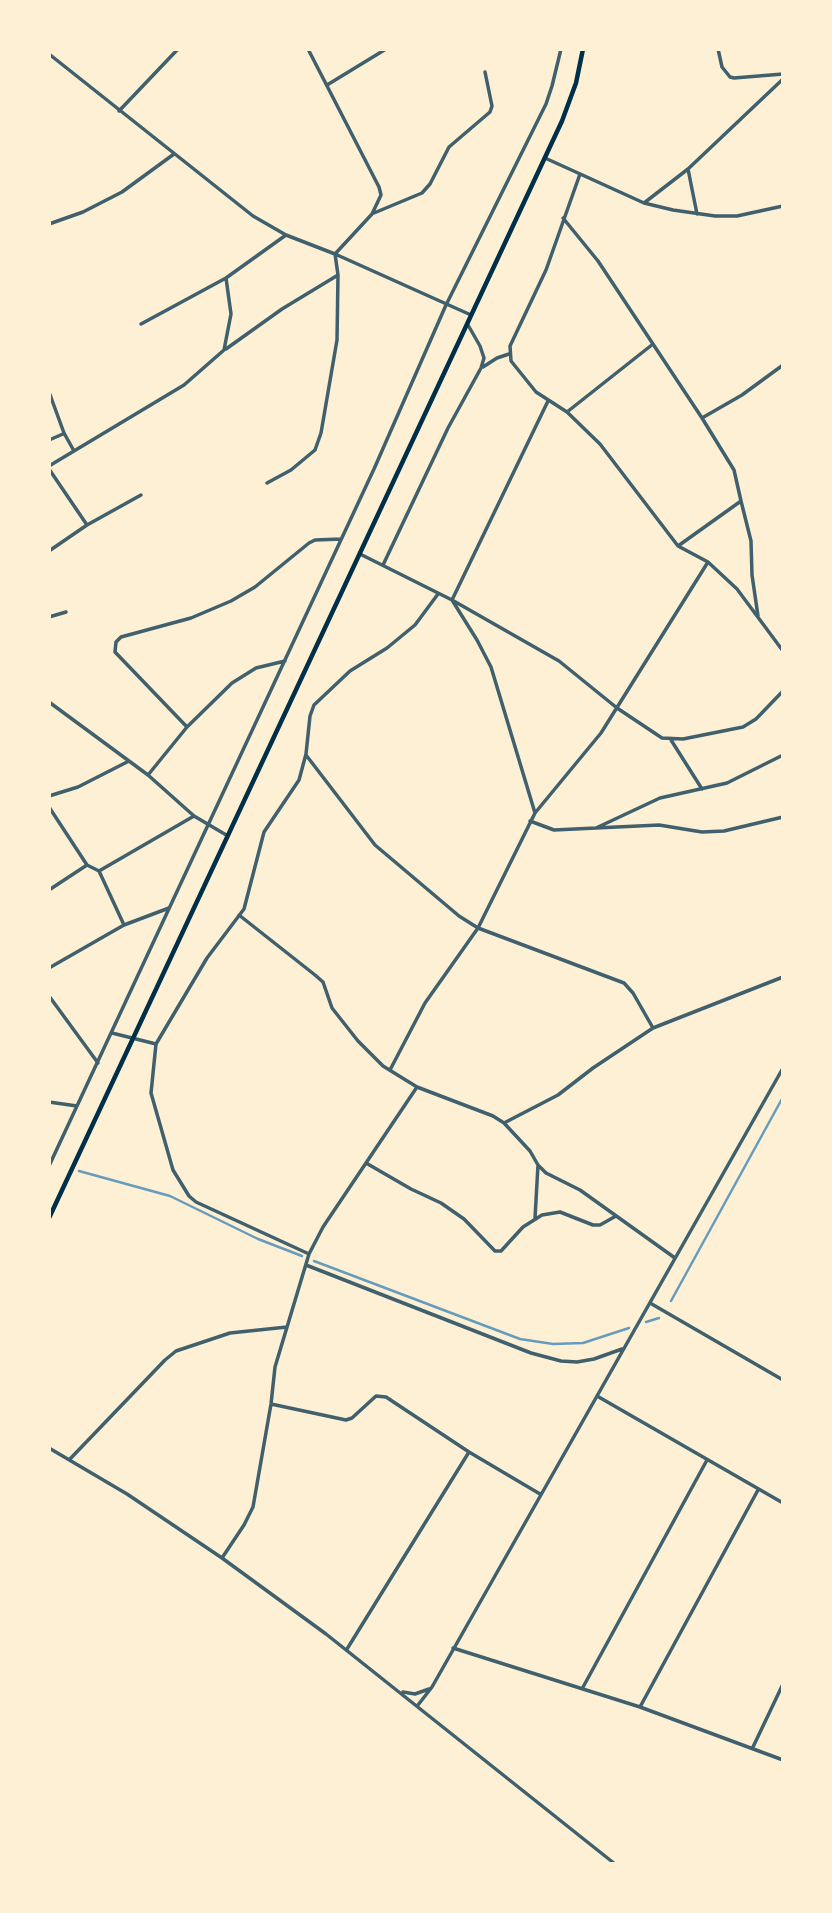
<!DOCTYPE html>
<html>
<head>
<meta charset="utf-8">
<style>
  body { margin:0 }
  #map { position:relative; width:832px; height:1913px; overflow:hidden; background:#fdf0d5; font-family:Montserrat,sans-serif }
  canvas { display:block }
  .frame { position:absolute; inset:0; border:51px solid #fdf0d5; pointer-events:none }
</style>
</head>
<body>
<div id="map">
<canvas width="832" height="1913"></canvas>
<div class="frame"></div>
</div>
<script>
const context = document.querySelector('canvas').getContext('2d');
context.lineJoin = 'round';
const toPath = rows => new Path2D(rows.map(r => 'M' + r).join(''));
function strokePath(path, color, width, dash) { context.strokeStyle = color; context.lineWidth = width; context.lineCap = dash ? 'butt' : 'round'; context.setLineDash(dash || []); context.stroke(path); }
const stream = toPath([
  [79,1171,170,1196,258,1239,302,1256],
  [314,1261,520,1339,553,1344,583,1343,629,1328],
  [671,1301,783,1097],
  [646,1322,659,1318]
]);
const minor = toPath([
  [718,49,722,67,730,77,734,78,783,74],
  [49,54,253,216,286,235,335,254,471,315],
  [327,85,386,49],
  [119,111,178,49],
  [545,158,644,203,673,210,715,216,737,216,783,206],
  [688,169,697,214],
  [580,174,546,270,510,346,511,361,536,392,567,412,600,444,678,546,708,562,737,589,783,651],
  [644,203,688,169,783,79],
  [374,213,422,193,430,184,449,147,490,112,492,106,485,72],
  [563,218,598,261,702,418,734,470,741,501,678,546],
  [49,224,83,212,122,192,174,154],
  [141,324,226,278],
  [226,349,282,309,338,275],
  [483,367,497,358,509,354],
  [49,392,64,433,74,451],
  [567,412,653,344],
  [702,418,742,395,783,365],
  [49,440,63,434],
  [49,466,184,385,224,350,231,314,226,278,286,235],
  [49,469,87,525,141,495],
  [267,483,291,470,315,450,321,433,337,340,338,275,335,254,372,214,381,195,379,187,308,49],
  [741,501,751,541,752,575,758,616],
  [49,551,87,525],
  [360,554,452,600,559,661,617,708,662,738,683,739,743,727,756,719,783,691],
  [383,565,448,428,481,368,484,358,480,346,468,325],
  [49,617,66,612],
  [49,702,148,775,194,816,228,836],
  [187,727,115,652,116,642,121,637,191,618,231,601,255,587,309,543,315,540,341,539],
  [671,740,702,789],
  [306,755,375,845,459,916,478,928,624,983,633,993,653,1028],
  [148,775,187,727,232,683,256,668,285,661],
  [49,796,78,787,129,761],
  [49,807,87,865,49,890],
  [535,813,491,667,477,640,452,600,548,401],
  [530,821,554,830,659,825,702,832,724,831,783,817],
  [596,828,660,798,727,783,783,755],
  [87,865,99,871,194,816],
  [99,871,124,925],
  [239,915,315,975,323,982,332,1008,358,1041,383,1066,417,1087],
  [49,968,124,925,169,908],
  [49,996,98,1063],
  [112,1033,156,1044],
  [390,1070,425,1003,478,928,535,813,601,733,708,562],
  [49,1102,77,1106],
  [504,1123,530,1151,538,1165,546,1173,580,1190,675,1258],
  [366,1163,411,1189,441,1203,464,1219,495,1251,501,1251,523,1227,542,1215,560,1212,593,1225,600,1225,616,1216],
  [49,1166,374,469,446,305,546,104,552,86,561,49],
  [535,1218,538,1165],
  [309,1254,196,1202,189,1196,173,1170,151,1093,156,1044,207,958,244,909,264,832,299,780,306,754,310,716,314,705,350,671,387,648,415,625,438,594],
  [306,1265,531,1353,561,1361,577,1362,594,1359,622,1349],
  [650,1303,783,1380],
  [597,1396,783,1503],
  [271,1404,346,1420,352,1418,376,1396,386,1397,469,1452,540,1494],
  [49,1448,127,1494,222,1558,326,1634,615,1864],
  [70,1459,165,1360,176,1351,230,1333,287,1327],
  [222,1558,244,1525,253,1507,271,1404,275,1367,309,1254,323,1227,417,1087,493,1116,504,1123,558,1095,593,1068,653,1028,783,977],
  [453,1648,640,1707,783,1760],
  [347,1649,469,1452],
  [582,1689,707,1460],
  [403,1692,415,1694,429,1689],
  [418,1705,432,1687,783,1068],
  [640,1707,758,1490],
  [753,1747,783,1684]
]);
const secondary = toPath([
  [49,1218,562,121,576,83,583,49]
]);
strokePath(stream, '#669bbc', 2.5);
strokePath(minor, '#3f606c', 3.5);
strokePath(secondary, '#003049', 4.5);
</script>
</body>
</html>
